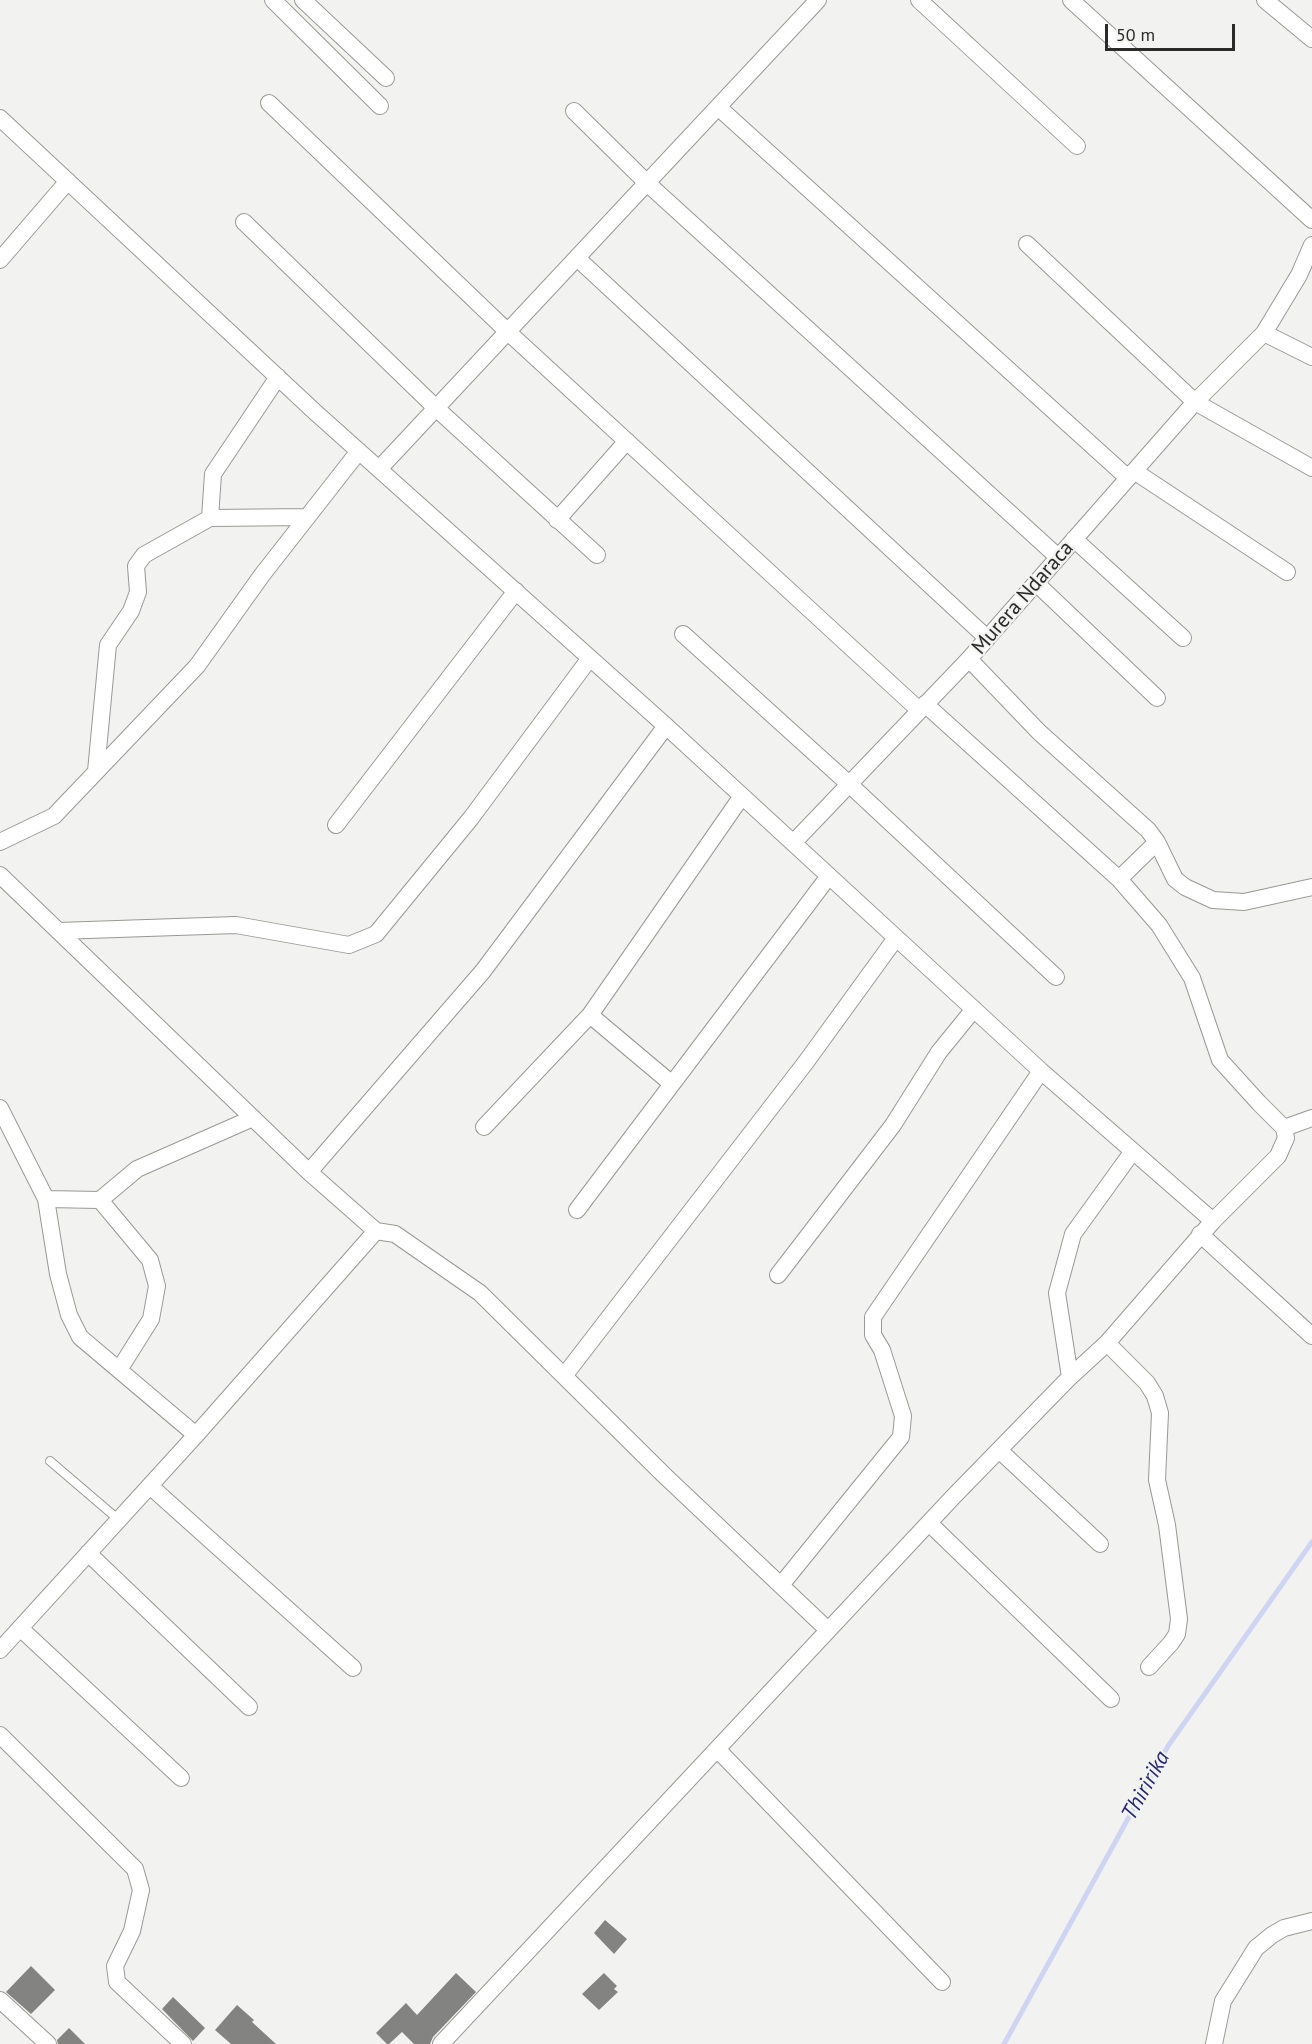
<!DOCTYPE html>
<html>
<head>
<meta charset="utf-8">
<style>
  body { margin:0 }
  #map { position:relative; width:1312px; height:2044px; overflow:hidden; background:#f2f3f0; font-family:"PT Sans",sans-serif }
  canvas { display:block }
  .scale { position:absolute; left:1105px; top:24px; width:130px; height:27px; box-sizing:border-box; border:3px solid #2a2a29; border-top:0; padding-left:8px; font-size:18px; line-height:21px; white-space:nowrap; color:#2a2a29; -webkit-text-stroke:4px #f2f3f0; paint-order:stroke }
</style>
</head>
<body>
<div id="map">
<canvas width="1312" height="2044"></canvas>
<div class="scale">50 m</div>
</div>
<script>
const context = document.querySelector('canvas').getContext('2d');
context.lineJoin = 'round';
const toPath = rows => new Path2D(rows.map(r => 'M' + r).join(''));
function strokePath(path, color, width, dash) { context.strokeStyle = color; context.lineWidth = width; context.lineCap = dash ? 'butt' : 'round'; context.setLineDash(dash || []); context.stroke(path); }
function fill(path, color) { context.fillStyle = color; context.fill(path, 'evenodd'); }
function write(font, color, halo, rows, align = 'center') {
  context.font = font + ' "PT Sans",sans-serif'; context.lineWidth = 4.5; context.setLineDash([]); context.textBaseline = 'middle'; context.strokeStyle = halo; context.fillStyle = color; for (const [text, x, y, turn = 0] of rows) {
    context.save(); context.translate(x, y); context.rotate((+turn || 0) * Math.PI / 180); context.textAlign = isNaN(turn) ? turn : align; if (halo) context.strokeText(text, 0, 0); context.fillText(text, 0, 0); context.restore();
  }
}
const stream = toPath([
  [1004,2044,1168,1746,1312,1542]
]);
const building = toPath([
  [605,1920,627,1939,614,1954,594,1933],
  [31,1966,55,1990,31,2014,6,1992],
  [456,1973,476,1992,433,2037,430,2044,414,2044,402,2032,389,2044,387,2044,376,2033,406,2003,417,2015],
  [604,1973,617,1986,614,1989,618,1992,599,2010,582,1994],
  [173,1997,205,2028,193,2041,162,2009],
  [237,2005,254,2020,252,2022,276,2044,231,2044,215,2030],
  [69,2028,85,2044,58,2044,57,2040]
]);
const lane = toPath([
  [50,1461,119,1520]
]);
const street = toPath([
  [273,0,380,106],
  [303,0,386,78],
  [919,0,1077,146],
  [1071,0,1312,220],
  [1265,0,1312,39],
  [269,103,508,332,919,710],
  [718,107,1128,478],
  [574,111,647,183,1058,557],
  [0,118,315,412,666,726,1041,1071,1213,1221,1107,1343,1070,1377,953,1497,441,2044],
  [244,222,436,408,597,555],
  [1027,244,1195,402,1312,468],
  [1312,245,1299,275,1264,333,1195,402,969,659,1039,732,1148,830,1157,842,1175,879,1185,887,1213,900,1244,902,1312,887],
  [577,258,987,638],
  [0,260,68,181],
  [1264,333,1312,357],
  [278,377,213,474,210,518,307,517],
  [379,469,818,0],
  [1134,471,1287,572],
  [557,520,627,441],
  [1074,539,1183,638],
  [1036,583,1157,698],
  [683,634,849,784,1056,977],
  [925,704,1119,879,1157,842],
  [96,771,108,645,131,611,138,592,136,566,144,555,210,518],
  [336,825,516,591],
  [0,842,54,816,197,666,262,575,359,451],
  [793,843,969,659],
  [0,875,309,1172,376,1231,196,1435,0,1650],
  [1119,879,1159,925,1192,978,1220,1060,1259,1103,1284,1128,1286,1138,1278,1156,1213,1221],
  [58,931,236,925,349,945,376,934,471,818,590,658],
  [590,1015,672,1084],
  [0,1108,46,1199,58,1274,69,1315,80,1337,196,1435],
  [484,1127,590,1015,742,796],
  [1284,1128,1312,1118],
  [309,1172,483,971,666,726],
  [46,1199,100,1200,137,1169,253,1118],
  [100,1200,150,1260,157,1286,151,1319,119,1370],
  [577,1210,829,876],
  [376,1231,395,1234,480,1293,664,1475,828,1630],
  [1200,1234,1312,1336],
  [778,1275,893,1125,939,1052,974,1009],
  [1107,1343,1147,1383,1155,1396,1160,1413,1157,1480,1167,1525,1179,1619,1177,1634,1171,1643,1149,1667],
  [564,1376,806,1062,896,938],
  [1070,1377,1057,1293,1073,1234,1133,1151],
  [999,1450,1100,1544],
  [150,1486,353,1668],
  [929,1523,1111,1699],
  [88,1553,249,1707],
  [781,1585,901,1437,903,1416,882,1350,873,1335,873,1317,1041,1071],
  [20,1628,181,1778],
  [0,1735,135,1869,141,1890,132,1931,115,1966,117,1982,183,2044],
  [717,1749,942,1982],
  [0,2000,48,2044],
  [1214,2044,1223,2001,1256,1948,1272,1935,1284,1928,1312,1921]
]);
const streetNames = [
  ["Murera Ndaraca",1023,598,-49]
];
const waterNames = [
  ["Thiririka",1146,1786,-61]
];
strokePath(stream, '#ced5f3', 5);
fill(building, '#838481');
strokePath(lane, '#989996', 10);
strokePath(street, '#989996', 18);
strokePath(lane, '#fff', 8);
strokePath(street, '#fff', 16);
write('21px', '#2a2a29', '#f2f3f0', streetNames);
write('italic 22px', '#232576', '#f2f3f0', waterNames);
</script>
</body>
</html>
